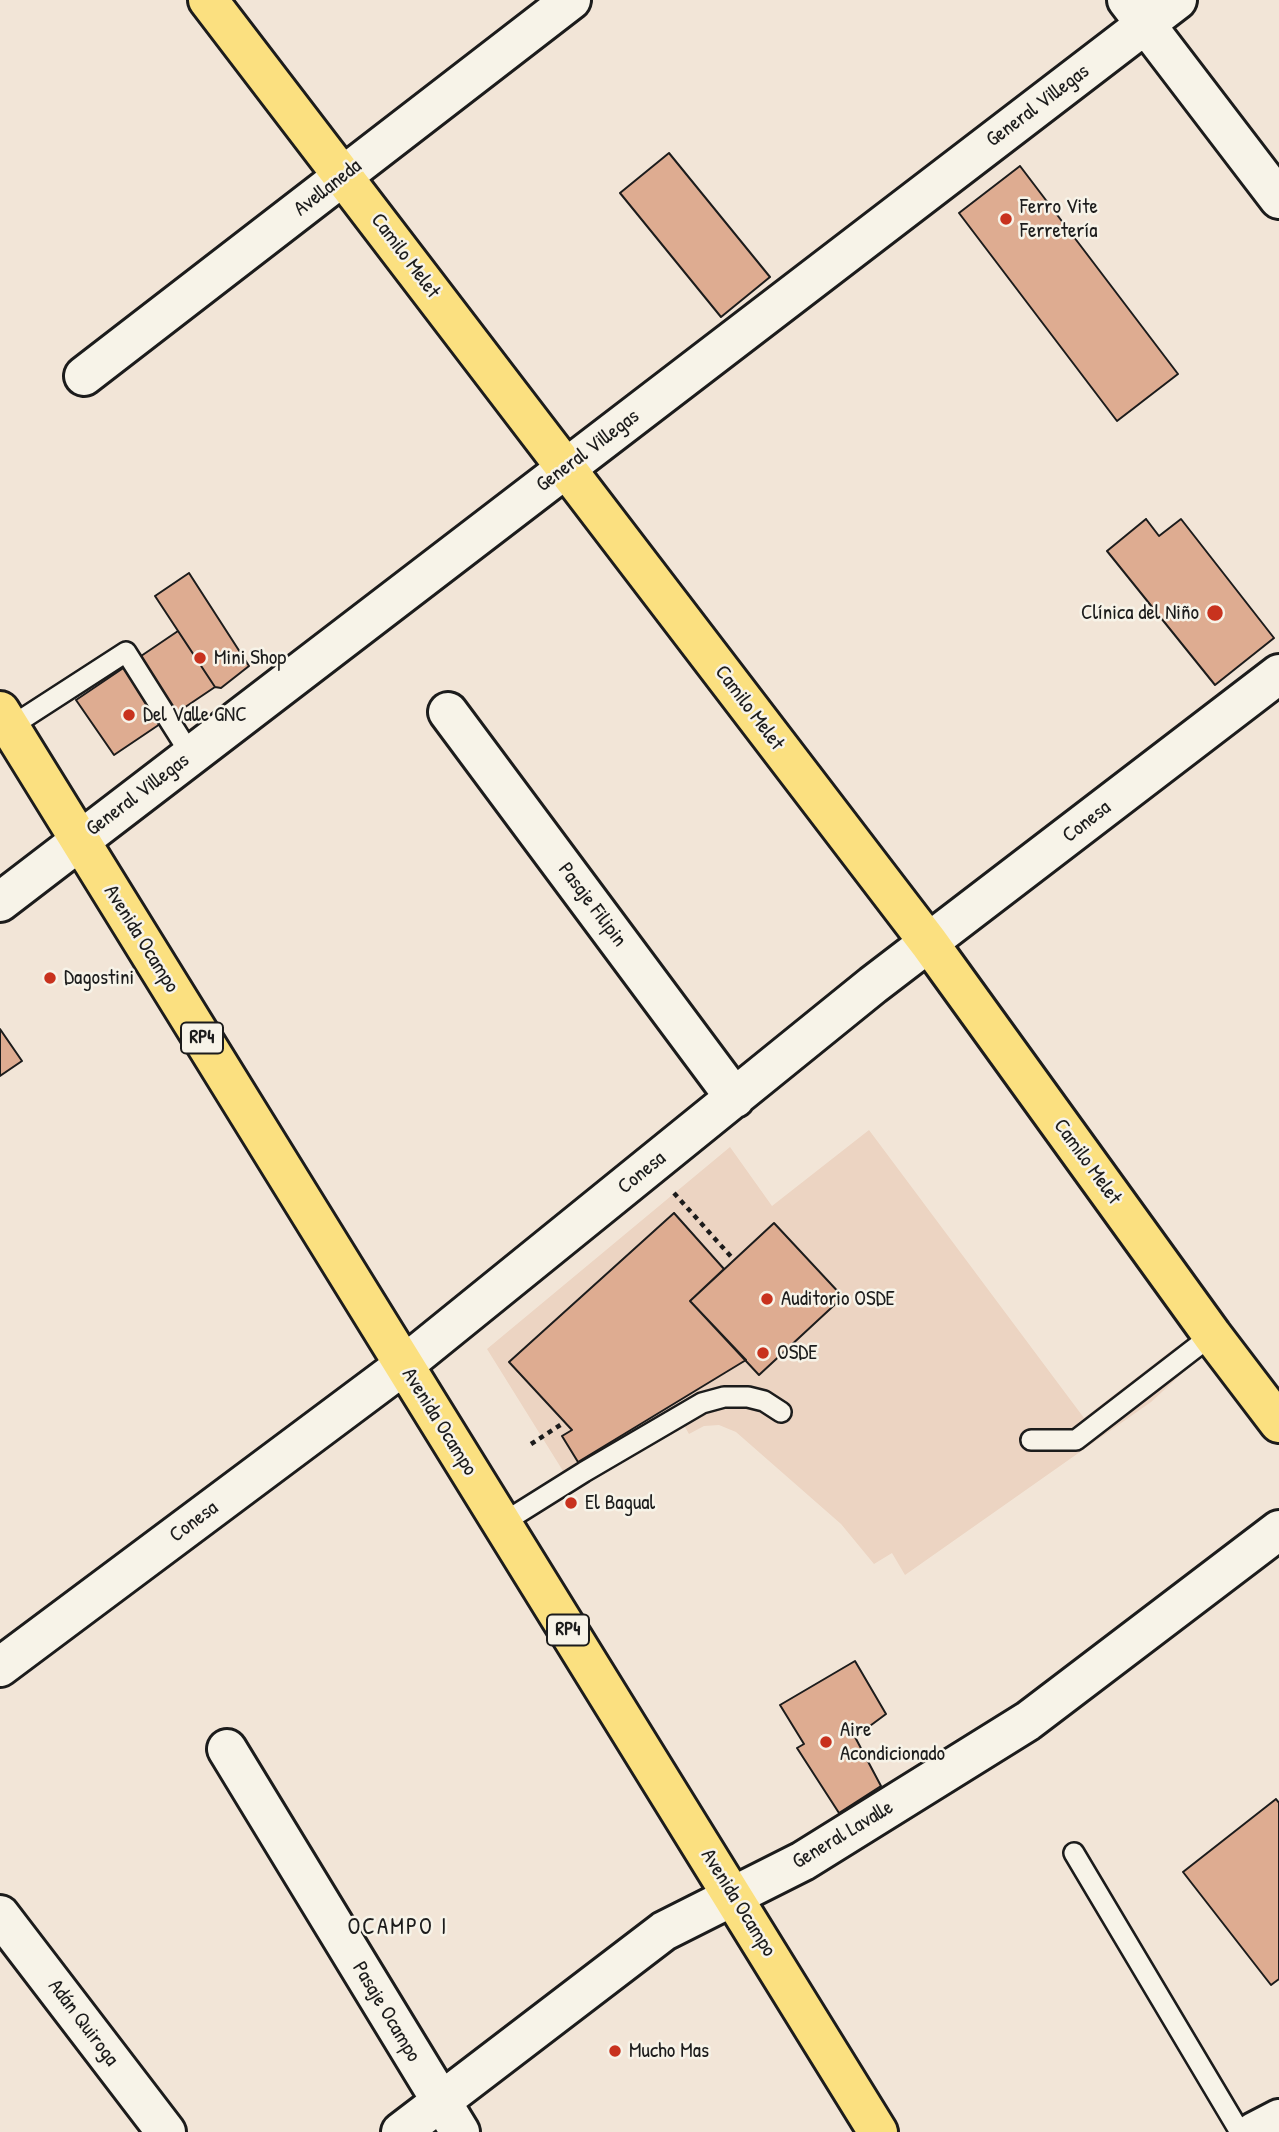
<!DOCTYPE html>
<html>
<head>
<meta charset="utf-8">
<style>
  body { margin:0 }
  canvas { display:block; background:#f2e5d7 }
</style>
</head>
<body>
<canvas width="1279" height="2132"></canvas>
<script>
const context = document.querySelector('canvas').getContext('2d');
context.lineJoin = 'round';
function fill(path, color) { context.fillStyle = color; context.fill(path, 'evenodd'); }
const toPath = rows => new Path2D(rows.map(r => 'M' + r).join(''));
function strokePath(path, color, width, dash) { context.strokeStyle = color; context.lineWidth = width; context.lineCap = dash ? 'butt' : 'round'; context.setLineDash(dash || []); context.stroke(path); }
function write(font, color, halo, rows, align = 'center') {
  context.font = font + ' "Patrick Hand",sans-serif'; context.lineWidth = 5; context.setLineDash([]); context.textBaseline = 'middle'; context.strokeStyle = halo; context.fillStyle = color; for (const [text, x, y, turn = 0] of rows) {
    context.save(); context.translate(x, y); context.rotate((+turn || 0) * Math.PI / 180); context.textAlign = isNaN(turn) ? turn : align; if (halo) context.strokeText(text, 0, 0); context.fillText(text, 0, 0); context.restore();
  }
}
const built = toPath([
  [869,1130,1084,1418,1176,1347,1189,1367,1151,1402,905,1575,892,1553,874,1564,841,1524,736,1432,719,1425,704,1426,689,1434,685,1427,588,1481,578,1462,563,1471,487,1349,730,1147,772,1206]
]);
const building = toPath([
  [669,153,770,277,721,317,620,193,669,153],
  [1020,166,1178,374,1117,421,959,213,1020,166],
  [1146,519,1159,536,1181,519,1274,638,1215,685,1107,551,1146,519],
  [189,573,249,666,221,688,215,687,155,596,189,573],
  [178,631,215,687,114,755,76,700,178,631],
  [0,1029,22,1061,0,1076,0,1029],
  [674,1213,724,1269,690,1301,746,1360,578,1462,562,1436,572,1430,509,1362,674,1213],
  [774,1223,843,1297,759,1375,690,1301,774,1223],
  [855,1661,886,1714,855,1737,881,1786,839,1813,797,1748,804,1744,780,1705,855,1661],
  [1276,1799,1279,1803,1279,1979,1271,1985,1183,1872,1276,1799]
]);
const path = toPath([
  [674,1193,734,1260],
  [531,1444,565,1422]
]);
const lane = toPath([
  [10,727,126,652,191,755],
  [1031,1440,1076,1440,1212,1335],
  [501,1524,584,1472,702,1403,724,1397,748,1397,764,1401,781,1412],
  [1074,1853,1240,2132]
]);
const street = toPath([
  [1127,0,1279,199],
  [84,376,571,0],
  [448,712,735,1098],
  [0,902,1177,0],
  [0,1667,404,1365,873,985,1279,674],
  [227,1749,460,2132],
  [0,1915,166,2132],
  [401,2132,664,1931,803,1861,1028,1721,1279,1530],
  [1254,2132,1279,2119]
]);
const primary = toPath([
  [208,0,929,943,1212,1335,1279,1423],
  [0,711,878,2132]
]);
const markers = [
  [1006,219,7,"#c8321e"],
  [1215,613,9,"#c8321e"],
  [200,658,7,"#c8321e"],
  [129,715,7,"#c8321e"],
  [50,978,7,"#c8321e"],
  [767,1299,7,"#c8321e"],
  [763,1353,7,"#c8321e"],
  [571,1503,7,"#c8321e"],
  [826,1742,7,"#c8321e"],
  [615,2051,7,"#c8321e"]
];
const shields = [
  [202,1038,42],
  [568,1630,42]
];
const shieldNames = [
  ["RP4",202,1038],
  ["RP4",568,1630]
];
const streetNames = [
  ["General Villegas",1038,106,-37],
  ["Avellaneda",328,188,-38],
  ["Camilo Melet",405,256,53],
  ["General Villegas",588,451,-37],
  ["Camilo Melet",749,708,53],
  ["General Villegas",138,795,-37],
  ["Conesa",1087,822,-38],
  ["Pasaje Filipin",592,905,53],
  ["Avenida Ocampo",141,939,58],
  ["Camilo Melet",1087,1162,54],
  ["Conesa",642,1173,-39],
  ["Avenida Ocampo",439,1422,58],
  ["Conesa",194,1522,-37],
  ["General Lavalle",843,1835,-31],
  ["Avenida Ocampo",738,1903,58],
  ["Pasaje Ocampo",386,2012,59],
  ["Adán Quiroga",83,2023,53]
];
const poiNames = [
  ["Ferro Vite",1020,207],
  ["Ferretería",1020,231],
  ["Clínica del Niño",1199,613,"right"],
  ["Mini Shop",214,658],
  ["Del Valle GNC",143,715],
  ["Dagostini",64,978],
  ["Auditorio OSDE",781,1299],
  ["OSDE",777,1353],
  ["El Bagual",585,1503],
  ["Aire",840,1730],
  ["Acondicionado",840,1754],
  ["Mucho Mas",629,2051]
];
const neighbourhoodNames = [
  ["OCAMPO I",398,1928]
];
fill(built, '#ecd4c2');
fill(building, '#deac91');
strokePath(building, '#1c1c1c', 2);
strokePath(lane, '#1c1c1c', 24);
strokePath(street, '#1c1c1c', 44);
strokePath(primary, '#1c1c1c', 44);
strokePath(path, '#1c1c1c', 4.5, [5, 5]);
strokePath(lane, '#f7f3e8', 19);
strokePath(street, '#f7f3e8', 38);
strokePath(primary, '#fbe080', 38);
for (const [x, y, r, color] of markers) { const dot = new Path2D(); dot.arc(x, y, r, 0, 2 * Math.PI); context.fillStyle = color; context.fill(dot); strokePath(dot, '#f7f3e8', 2.5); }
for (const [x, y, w] of shields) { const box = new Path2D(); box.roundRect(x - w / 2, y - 15.5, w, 31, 5); context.fillStyle = '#f7f3e8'; context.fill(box); strokePath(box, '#1c1c1c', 2); }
write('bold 19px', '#1c1c1c', null, shieldNames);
write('21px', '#1c1c1c', '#f7f3e8', streetNames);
write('21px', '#1c1c1c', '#f7f3e8', poiNames, 'left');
context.letterSpacing = '2px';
write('23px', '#1c1c1c', '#f7f3e8', neighbourhoodNames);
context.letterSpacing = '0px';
</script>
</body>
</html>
